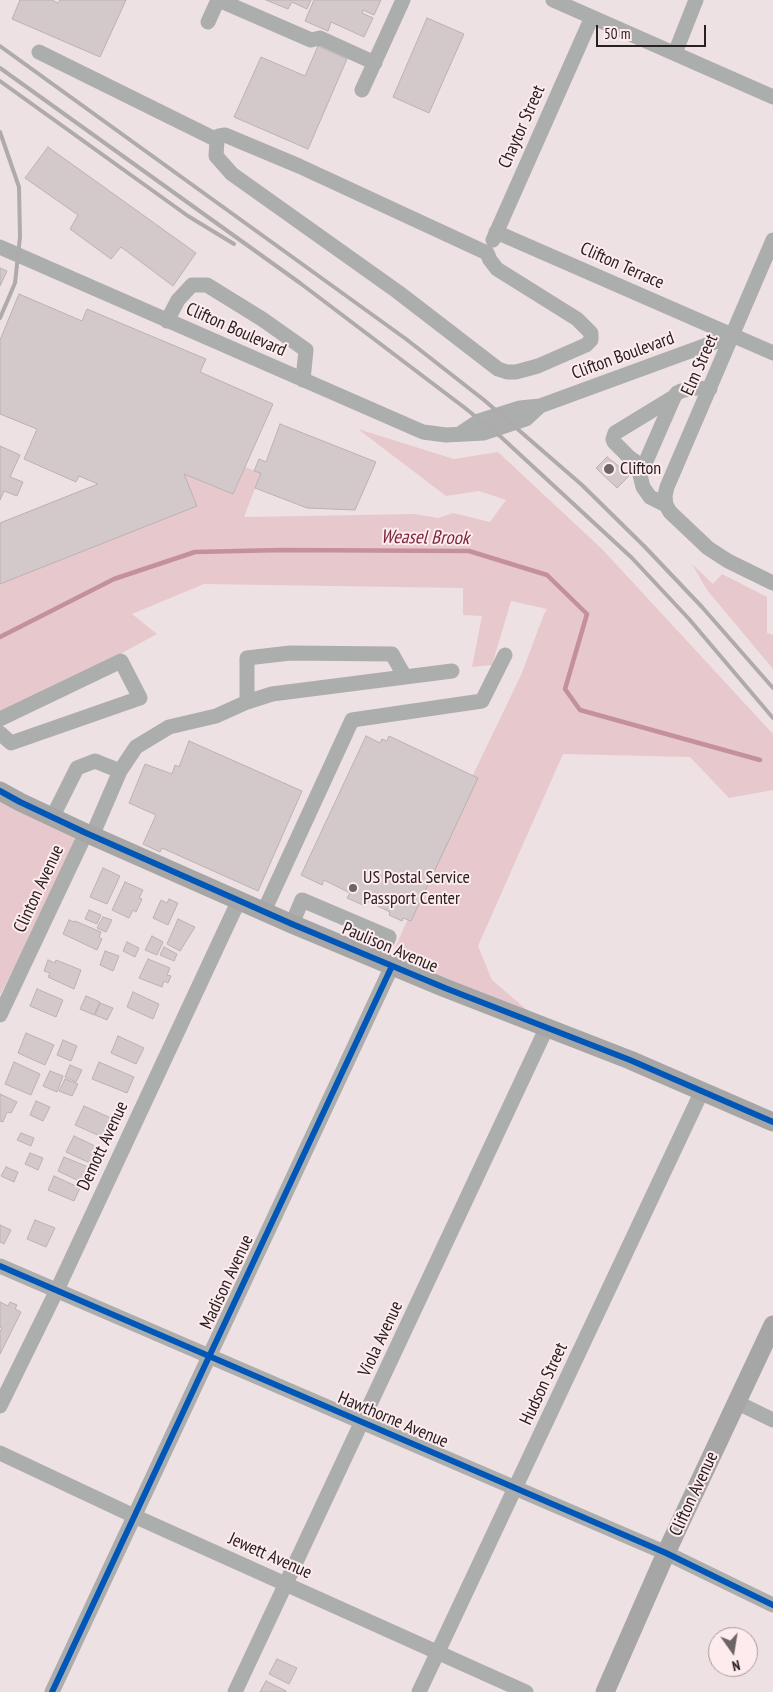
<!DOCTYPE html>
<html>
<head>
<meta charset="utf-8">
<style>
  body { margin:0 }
  #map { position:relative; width:773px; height:1692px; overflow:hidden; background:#eee1e3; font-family:"PT Sans Narrow",sans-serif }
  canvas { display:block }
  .north { position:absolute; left:708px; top:1627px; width:50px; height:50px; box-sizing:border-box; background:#fdebed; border:1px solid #a89a9b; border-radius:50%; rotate:167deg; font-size:14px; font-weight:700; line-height:20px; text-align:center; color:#282021 }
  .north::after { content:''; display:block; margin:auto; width:18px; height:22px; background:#6d6465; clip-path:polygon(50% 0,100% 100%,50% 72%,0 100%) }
  .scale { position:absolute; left:596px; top:25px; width:110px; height:22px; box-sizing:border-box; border:2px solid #282021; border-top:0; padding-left:6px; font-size:15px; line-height:18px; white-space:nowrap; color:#282021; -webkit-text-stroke:4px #fdebed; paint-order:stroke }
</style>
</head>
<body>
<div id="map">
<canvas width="773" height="1692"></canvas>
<div class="north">N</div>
<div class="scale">50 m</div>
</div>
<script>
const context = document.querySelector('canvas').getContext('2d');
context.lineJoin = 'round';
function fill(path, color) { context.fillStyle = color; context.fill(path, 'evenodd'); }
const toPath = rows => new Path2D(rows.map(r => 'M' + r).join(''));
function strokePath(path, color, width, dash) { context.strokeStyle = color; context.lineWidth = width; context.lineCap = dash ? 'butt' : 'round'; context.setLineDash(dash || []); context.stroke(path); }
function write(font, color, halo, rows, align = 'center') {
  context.font = font + ' "PT Sans Narrow",sans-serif'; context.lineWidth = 4; context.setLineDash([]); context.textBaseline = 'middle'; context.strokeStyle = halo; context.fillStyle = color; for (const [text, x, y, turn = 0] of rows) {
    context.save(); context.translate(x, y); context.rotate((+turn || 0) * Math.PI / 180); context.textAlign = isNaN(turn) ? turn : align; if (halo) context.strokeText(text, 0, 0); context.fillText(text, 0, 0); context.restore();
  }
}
const green = toPath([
  [358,429,454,459,498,452,602,549,773,734,773,790,729,798,690,757,563,754,478,946,492,980,547,1027,388,964,458,806,521,675,544,614,547,609,511,601,492,665,472,667,482,616,463,615,463,588,204,584,132,614,157,634,0,719,0,584,196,506,184,474,233,494,245,467,261,473,244,517,415,514,438,518,453,513,490,522,506,500,479,491,446,496],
  [692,564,713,584,722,574,767,597,767,633,773,635,773,669,707,590],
  [0,791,86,833,0,995]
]);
const stream = toPath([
  [0,637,114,579,195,552,282,550,469,551,547,575,587,614,565,689,580,710,760,760]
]);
const building = toPath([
  [20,0,52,0,58,3,60,0,126,0,100,57,12,19,20,0],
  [266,0,311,0,307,9,292,2,288,9,266,0],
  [314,0,381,0,374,15,363,10,362,13,373,18,364,37,331,22,328,31,305,21,314,0],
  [427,18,464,34,429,113,393,97,427,18],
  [318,46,347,59,308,149,234,117,261,57,305,76,318,46],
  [48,147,196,253,173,286,121,247,111,259,70,229,78,215,25,178,48,147],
  [0,268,7,271,0,286,0,268],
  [19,294,82,321,87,309,206,359,200,372,273,404,233,494,184,474,197,506,0,584,0,523,98,484,79,476,76,482,24,459,37,429,0,414,0,340,19,294],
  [280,424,376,462,355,510,307,508,255,488,261,473,254,471,259,459,266,462,280,424],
  [0,446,20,455,10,477,23,482,17,496,4,491,0,500,0,446],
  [607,457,630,475,617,488,596,468,607,457],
  [366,736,380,743,382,739,387,741,389,736,478,778,411,921,403,918,402,921,389,915,390,912,365,900,363,905,347,898,350,893,324,880,322,885,301,875,366,736],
  [189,741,302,791,258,891,162,848,160,852,143,844,156,815,129,803,145,764,172,774,175,765,179,767,189,741],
  [103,868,120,876,107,904,90,897,103,868],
  [125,882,143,890,139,898,142,899,136,912,133,910,129,918,112,910,125,882],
  [169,899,178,903,168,925,153,918,161,900,167,903,169,899],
  [89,910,101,915,97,924,85,919,89,910],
  [103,917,112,920,106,932,97,928,103,917],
  [178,919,195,927,180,951,167,944,178,919],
  [69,920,74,922,75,921,101,932,99,937,102,939,97,950,63,934,69,920],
  [152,936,163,942,157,955,145,950,152,936],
  [127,942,139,948,135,957,123,951,127,942],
  [164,947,177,954,174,961,160,955,164,947],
  [105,951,119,956,113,971,100,965,105,951],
  [148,959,170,968,167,975,171,976,168,983,164,981,162,987,139,978,148,959],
  [48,960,55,963,56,960,81,970,74,989,48,977,50,973,44,971,48,960],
  [37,989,63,1000,56,1017,30,1006,37,989],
  [133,992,159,1004,153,1019,127,1007,133,992],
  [86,996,100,1002,94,1015,80,1009,86,996],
  [100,1003,113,1008,107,1020,95,1015,100,1003],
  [26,1033,54,1045,45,1065,18,1053,26,1033],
  [118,1036,144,1048,136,1064,111,1053,118,1036],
  [63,1040,77,1046,71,1061,57,1055,63,1040],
  [14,1062,40,1074,31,1095,5,1084,14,1062],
  [99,1062,134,1077,127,1093,92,1079,99,1062],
  [70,1065,82,1070,76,1082,65,1077,70,1065],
  [50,1071,63,1076,57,1092,43,1086,50,1071],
  [65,1079,78,1084,72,1096,59,1091,65,1079],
  [0,1094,17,1102,11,1113,7,1112,3,1122,0,1121,0,1094],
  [36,1101,50,1107,43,1121,30,1115,36,1101],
  [84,1106,111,1118,102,1137,75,1125,84,1106],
  [21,1133,34,1138,31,1146,17,1140,21,1133],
  [74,1136,97,1147,90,1163,66,1152,74,1136],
  [30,1153,43,1158,38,1170,25,1164,30,1153],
  [64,1157,88,1167,81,1182,58,1171,64,1157],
  [6,1167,18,1172,14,1182,1,1176,6,1167],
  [54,1176,80,1188,74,1201,48,1190,54,1176],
  [35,1220,55,1228,46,1247,27,1239,35,1220],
  [0,1225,11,1230,4,1244,0,1242,0,1225],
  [0,1302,8,1306,10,1302,17,1305,15,1309,21,1312,0,1354,0,1332,2,1328,0,1327,0,1302],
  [277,1659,297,1668,289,1684,269,1674,277,1659],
  [266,1681,286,1691,286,1692,260,1692,266,1681]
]);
const minor = toPath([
  [219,0,311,40,320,38,375,63],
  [553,0,773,97],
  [208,22,218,0],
  [39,52,217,140],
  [675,53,696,0],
  [362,90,403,0],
  [225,135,299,166,487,253,490,260,497,269,577,319,591,333,591,340,586,345,538,366,516,372,507,372,498,369,398,292,232,174,216,156,217,140,219,136,225,135],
  [496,232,773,353],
  [493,240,592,17],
  [773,240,667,487,665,496,666,505,670,512,708,548,728,561,773,583],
  [0,247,423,432,446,435,484,433,526,419,540,406],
  [167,321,178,300,192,285,207,285,262,319,306,350,303,380],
  [461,433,479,421,520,408,540,406,734,335],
  [643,467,629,457,614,442,613,439,615,433,674,397,677,393,681,391,694,388,710,389],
  [666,505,650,497,643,487,640,475,674,397],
  [247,702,247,658,290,653,392,654,405,677],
  [0,719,121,661,140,698,11,743,0,733],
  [120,771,136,747,169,727,216,716,247,702,272,694,452,671],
  [52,818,77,768,95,761,120,771,92,836],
  [264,911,352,720,482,701,505,655],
  [292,924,302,900,389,937,379,961],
  [0,1015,86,833],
  [0,1266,666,1553,773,1605],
  [736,1402,773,1420],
  [0,1406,57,1290,239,900],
  [0,1453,134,1516,526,1692],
  [52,1692,392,966],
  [235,1692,547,1027],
  [419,1692,702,1091]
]);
const major = toPath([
  [0,791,20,802,86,833,292,924,445,988,630,1060,773,1122],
  [605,1692,666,1553,773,1325]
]);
const rail = toPath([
  [0,46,406,339,484,400,582,485,644,546,702,607,773,688],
  [0,68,300,283,465,408,501,437,632,558,689,619,773,718],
  [0,81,188,216,234,244],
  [0,132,19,187,20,237,15,283,0,318]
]);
const cycleway = toPath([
  [0,791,20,802,86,833,292,924,445,988,630,1060,773,1122],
  [0,1266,666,1553,773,1605],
  [52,1692,392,966]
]);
const markers = [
  [609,469,6,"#6d6465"],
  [353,888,5,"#6d6465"]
];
const streetNames = [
  ["Chaytor Street",522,127,-66],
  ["Clifton Terrace",622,266,24],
  ["Clifton Boulevard",236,330,24],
  ["Clifton Boulevard",623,356,-20],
  ["Elm Street",700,365,-66],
  ["Clinton Avenue",39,889,-65],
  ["Paulison Avenue",390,948,23],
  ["Demott Avenue",103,1146,-65],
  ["Madison Avenue",227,1282,-65],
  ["Viola Avenue",381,1339,-65],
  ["Hudson Street",544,1384,-65],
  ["Hawthorne Avenue",393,1420,23],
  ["Clifton Avenue",694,1494,-65],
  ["Jewett Avenue",270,1556,24]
];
const poiNames = [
  ["Clifton",620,469],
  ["US Postal Service",363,878],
  ["Passport Center",363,899]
];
const waterNames = [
  ["Weasel Brook",425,538,1]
];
fill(green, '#e7c9cd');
strokePath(stream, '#c4909a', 4.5);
fill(building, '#d3c8ca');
strokePath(building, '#bbb1b3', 1);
strokePath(minor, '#acadad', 15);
strokePath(major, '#a6a6a6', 19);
strokePath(rail, '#afabac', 4);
strokePath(cycleway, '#0057b8', 6);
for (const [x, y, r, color] of markers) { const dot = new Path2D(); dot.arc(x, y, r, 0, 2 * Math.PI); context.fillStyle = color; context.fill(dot); strokePath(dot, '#fdebed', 2); }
write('18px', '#282021', '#fdebed', streetNames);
write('18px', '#282021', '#fdebed', poiNames, 'left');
write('italic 19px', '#7b273c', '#fdebed', waterNames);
</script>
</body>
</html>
